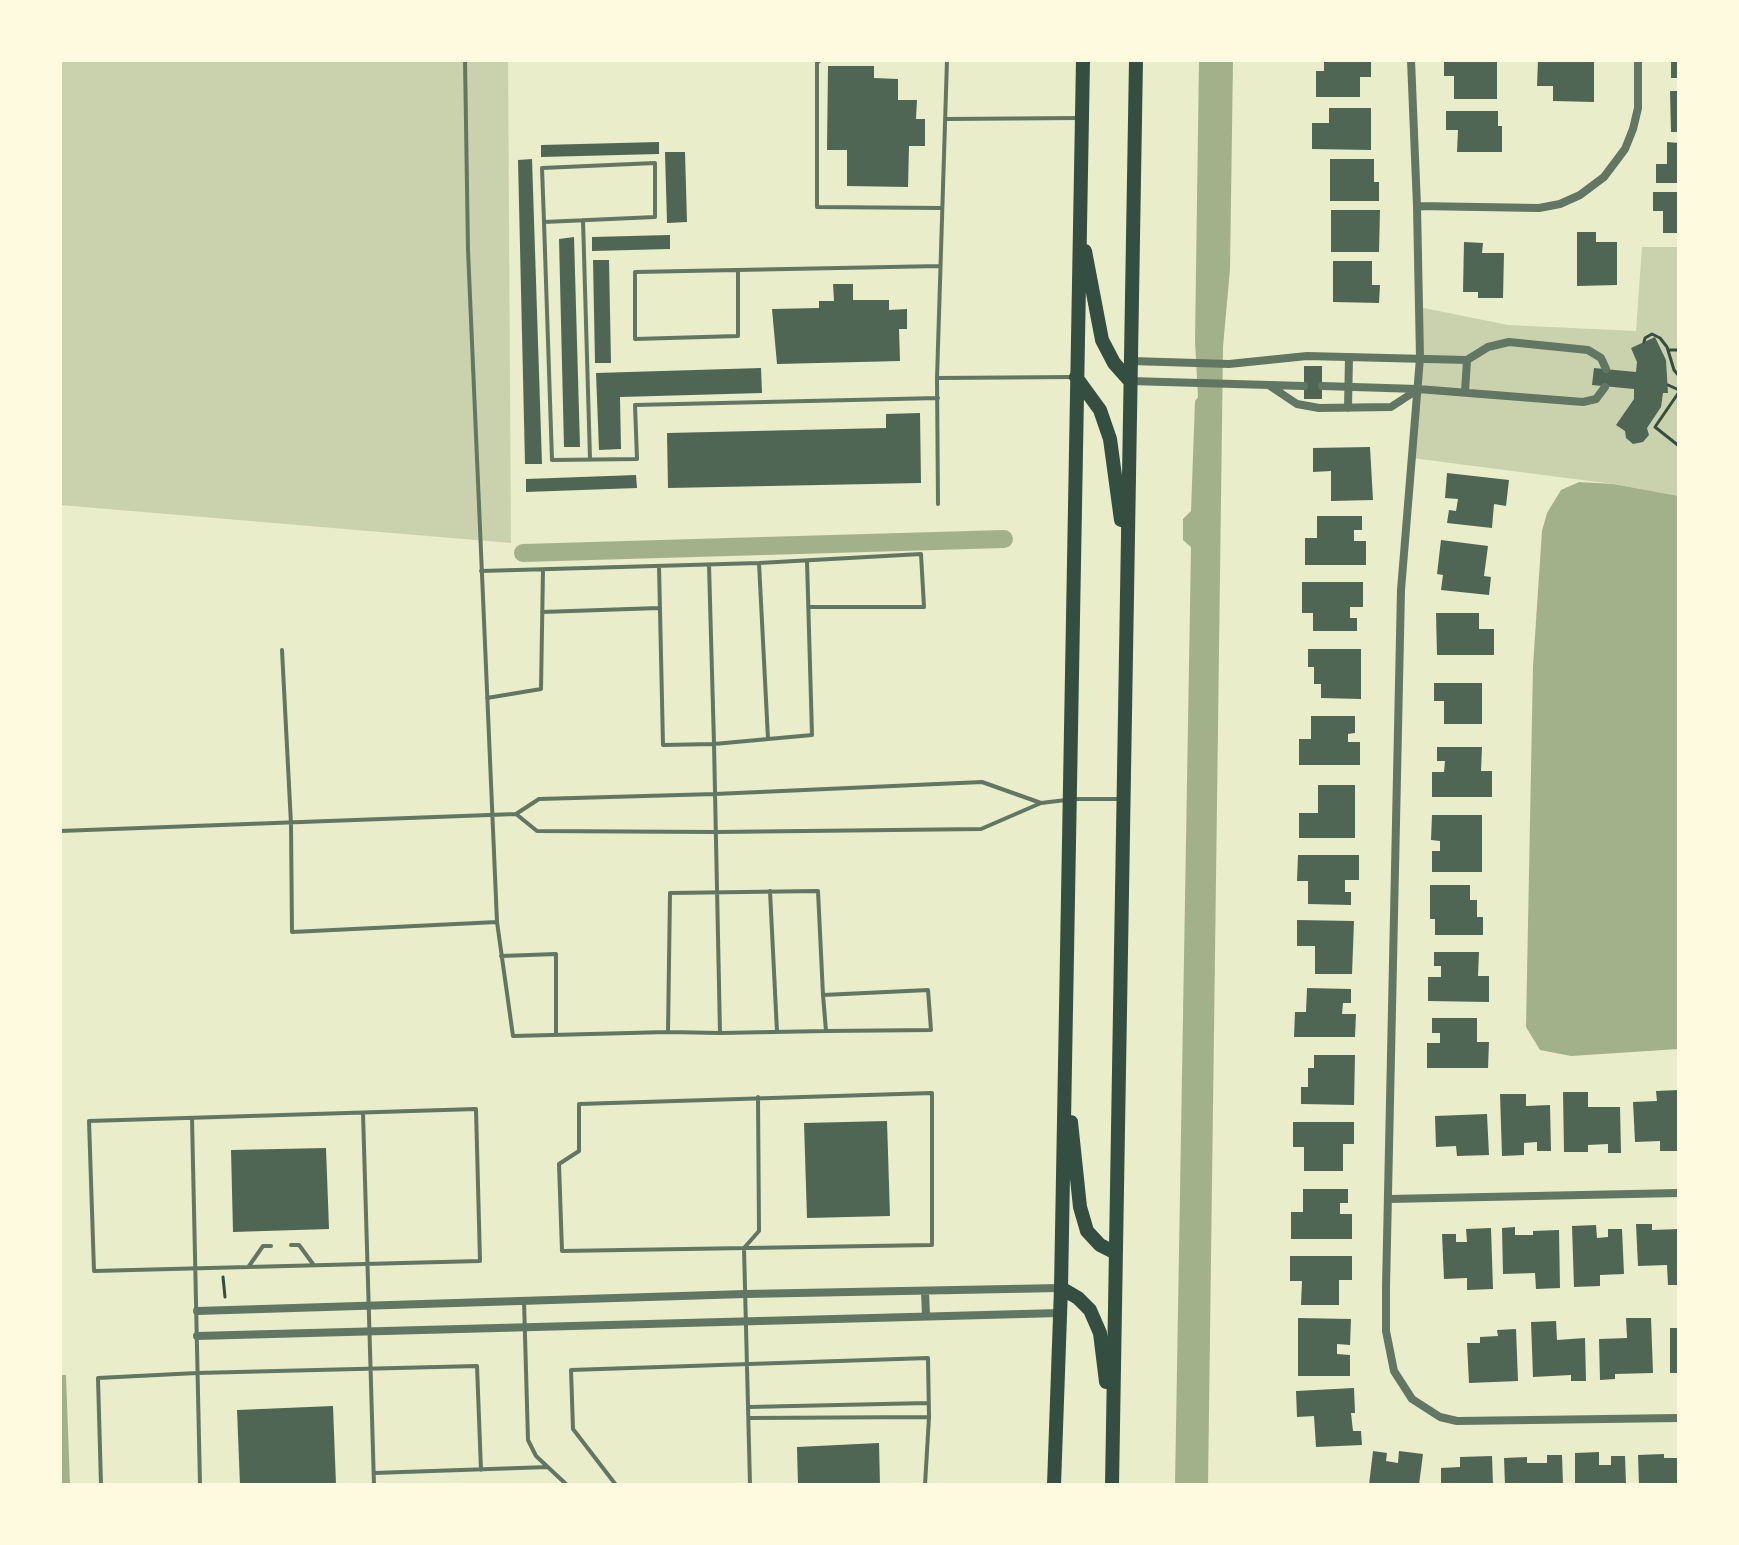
<!DOCTYPE html>
<html>
<head>
<meta charset="utf-8">
<style>
  body { margin:0 }
  #map { position:relative; width:1739px; height:1545px; overflow:hidden; background:#e9edc9; font-family:"Noto Sans",sans-serif }
  canvas { display:block }
  .frame { position:absolute; inset:0; border:62px solid #fefae0; pointer-events:none }
</style>
</head>
<body>
<div id="map">
<canvas width="1739" height="1545"></canvas>
<div class="frame"></div>
</div>
<script>
const context = document.querySelector('canvas').getContext('2d');
context.lineJoin = 'round';
function fill(path, color) { context.fillStyle = color; context.fill(path, 'evenodd'); }
const toPath = rows => new Path2D(rows.map(r => 'M' + r).join(''));
function strokePath(path, color, width, dash) { context.strokeStyle = color; context.lineWidth = width; context.lineCap = dash ? 'butt' : 'round'; context.setLineDash(dash || []); context.stroke(path); }
const green = toPath([
  [60,60,508,60,511,543,60,505],
  [1642,247,1679,247,1679,496,1613,484,1412,458,1419,307,1508,325,1636,331]
]);
const water = toPath([
  [1199,60,1233,60,1230,269,1223,347,1208,1485,1175,1485,1191,547,1183,540,1183,519,1191,511,1195,401,1198,397,1195,341],
  [1579,482,1613,484,1679,496,1679,1049,1571,1056,1540,1050,1526,1027,1533,666,1542,531,1547,513,1561,490],
  [60,1375,66,1375,70,1485,60,1485]
]);
const canal = toPath([
  [523,553,1004,539]
]);
const building = toPath([
  [1324,60,1371,60,1371,77,1360,77,1360,97,1316,97,1316,71,1324,71],
  [1444,60,1497,60,1497,99,1454,99,1454,76,1444,76],
  [1538,60,1594,60,1594,102,1553,101,1553,86,1537,86],
  [1671,60,1679,60,1679,78,1671,78],
  [828,66,874,66,874,78,898,79,898,100,917,100,916,119,925,119,925,146,909,146,908,187,847,186,847,150,827,150],
  [1670,91,1679,91,1679,132,1671,132],
  [1329,108,1371,108,1371,150,1312,149,1312,123,1329,123],
  [1446,111,1498,111,1498,126,1502,126,1502,152,1457,152,1458,130,1446,130],
  [659,142,659,154,541,157,541,145],
  [1667,142,1679,143,1679,183,1656,183,1656,164,1667,164],
  [665,152,685,152,687,222,667,223],
  [532,159,542,464,525,464,518,160],
  [1330,159,1374,159,1374,182,1379,182,1379,201,1330,201],
  [1653,192,1679,192,1679,233,1663,233,1663,211,1653,211],
  [1331,210,1380,210,1379,252,1331,252],
  [1577,232,1596,232,1596,242,1617,242,1617,285,1577,286],
  [670,235,670,249,592,251,592,237],
  [574,237,580,447,564,447,559,239],
  [1464,242,1483,243,1482,253,1504,253,1503,298,1478,298,1478,292,1463,292],
  [593,260,609,260,611,363,595,363],
  [1333,261,1372,261,1372,285,1380,285,1379,303,1333,302],
  [833,284,853,284,853,300,889,300,889,310,907,309,907,329,899,329,900,361,777,364,772,309,819,308,819,301,834,301],
  [1655,337,1666,360,1668,393,1663,393,1661,407,1647,428,1649,435,1643,442,1633,444,1626,438,1625,431,1616,425,1634,399,1634,389,1592,385,1594,368,1636,372,1637,362,1631,348],
  [1304,366,1322,366,1322,399,1304,399],
  [761,368,762,393,620,397,621,449,599,450,596,373],
  [920,413,921,483,668,488,667,433,886,428,886,414],
  [1370,447,1373,500,1331,501,1331,471,1313,472,1313,448],
  [1447,473,1509,480,1506,506,1494,504,1492,528,1447,523,1449,510,1456,511,1458,499,1445,498],
  [636,475,637,488,526,492,526,479],
  [1317,516,1362,516,1362,530,1354,530,1354,541,1366,541,1366,565,1305,565,1305,538,1317,538],
  [1441,540,1488,546,1484,576,1491,577,1489,595,1441,590,1443,575,1437,574],
  [1302,582,1363,582,1363,607,1350,607,1350,618,1357,618,1357,631,1313,631,1313,613,1302,613],
  [1436,613,1479,613,1479,629,1494,629,1494,655,1437,655],
  [1308,649,1361,649,1361,699,1321,698,1321,684,1314,684,1314,667,1308,667],
  [1434,683,1482,683,1482,724,1444,724,1444,701,1434,701],
  [1311,716,1355,716,1355,733,1348,734,1348,742,1360,742,1360,765,1299,765,1299,739,1311,739],
  [1437,747,1482,747,1481,771,1492,771,1492,797,1432,797,1432,772,1444,772,1445,761,1437,761],
  [1318,785,1355,785,1355,838,1299,838,1299,813,1318,813],
  [1432,815,1482,815,1482,872,1432,872,1432,851,1440,851,1440,841,1431,840],
  [1298,855,1359,855,1359,880,1345,880,1345,892,1351,892,1351,905,1308,904,1308,881,1297,881],
  [1430,885,1470,885,1470,900,1477,900,1477,917,1483,917,1483,935,1435,935,1435,919,1430,919],
  [1297,920,1354,921,1352,974,1315,974,1315,946,1297,946],
  [1434,952,1479,952,1478,976,1489,976,1489,1002,1428,1001,1428,977,1441,977,1441,966,1434,966],
  [1307,988,1351,989,1351,1003,1343,1003,1342,1014,1356,1014,1355,1037,1294,1037,1295,1012,1306,1012],
  [1432,1018,1477,1018,1477,1042,1489,1042,1488,1068,1427,1068,1427,1043,1440,1043,1440,1033,1432,1033],
  [1314,1055,1355,1055,1354,1105,1301,1104,1301,1087,1308,1087,1308,1068,1314,1068],
  [1679,1090,1679,1151,1660,1151,1660,1141,1635,1142,1633,1102,1657,1101,1656,1091],
  [1563,1092,1588,1092,1588,1107,1620,1107,1621,1153,1608,1153,1608,1144,1588,1145,1588,1152,1564,1152],
  [1500,1094,1526,1094,1526,1106,1550,1105,1551,1151,1537,1151,1537,1142,1524,1143,1524,1155,1502,1156],
  [1487,1114,1489,1155,1457,1156,1456,1146,1436,1147,1435,1116],
  [887,1121,890,1216,807,1218,804,1123],
  [1293,1122,1354,1122,1354,1144,1343,1144,1343,1171,1304,1171,1304,1147,1293,1147],
  [326,1148,329,1229,233,1232,231,1150],
  [1303,1189,1348,1189,1348,1203,1340,1203,1340,1214,1352,1214,1352,1239,1291,1239,1291,1212,1303,1212],
  [1636,1224,1652,1224,1652,1230,1679,1229,1679,1285,1668,1285,1667,1265,1638,1266],
  [1596,1225,1597,1238,1608,1237,1608,1229,1622,1229,1624,1274,1600,1275,1600,1286,1574,1287,1572,1226],
  [1515,1227,1515,1235,1533,1235,1533,1231,1559,1230,1560,1288,1536,1289,1535,1273,1503,1274,1502,1228],
  [1491,1228,1493,1289,1467,1290,1467,1278,1444,1279,1442,1234,1456,1234,1456,1242,1467,1242,1466,1229],
  [1290,1256,1352,1256,1352,1280,1339,1280,1339,1305,1301,1305,1302,1281,1290,1281],
  [1298,1318,1351,1319,1350,1345,1337,1344,1337,1354,1350,1355,1350,1376,1298,1376],
  [1626,1318,1651,1318,1653,1373,1615,1374,1615,1379,1600,1380,1599,1339,1627,1338],
  [1556,1321,1557,1340,1585,1338,1586,1381,1571,1381,1571,1375,1533,1377,1531,1322],
  [1670,1328,1679,1328,1679,1373,1670,1373],
  [1516,1329,1518,1381,1469,1383,1467,1343,1480,1343,1480,1337,1498,1336,1497,1330],
  [1354,1388,1355,1413,1351,1413,1353,1431,1361,1431,1362,1445,1316,1447,1314,1416,1297,1417,1296,1391],
  [333,1406,336,1485,240,1485,237,1410],
  [879,1443,880,1485,798,1485,797,1447],
  [1373,1451,1387,1453,1386,1461,1398,1463,1399,1451,1423,1454,1419,1485,1369,1485],
  [1599,1452,1599,1465,1611,1465,1611,1456,1625,1456,1626,1485,1575,1485,1575,1453],
  [1664,1454,1664,1458,1679,1458,1679,1485,1639,1485,1638,1455],
  [1547,1455,1562,1455,1563,1485,1505,1485,1504,1458,1527,1457,1527,1463,1547,1463],
  [1492,1456,1493,1485,1441,1485,1441,1468,1460,1467,1460,1457]
]);
const path = toPath([
  [1644,342,1645,338,1652,334,1660,338,1667,347,1674,370,1679,376],
  [1668,350,1679,350],
  [1668,385,1679,390],
  [1679,392,1655,427,1679,446],
  [223,1277,225,1297]
]);
const service = toPath([
  [465,60,468,250,497,922,513,1036,668,1032,720,1033],
  [820,60,817,63,817,207,942,208],
  [945,119,1079,118],
  [583,220,590,459],
  [544,222,655,217,655,163,542,168,544,222,552,460,637,459,635,405,938,398],
  [738,270,738,336,635,339,635,272,940,266],
  [937,378,947,60],
  [938,504,937,378,1074,377],
  [759,563,768,739],
  [709,565,714,744,812,735,807,561],
  [659,566,663,745,714,744,720,1033,826,1031],
  [481,571,759,563,921,554,924,607,810,607],
  [542,612,659,608],
  [282,650,291,824,292,932,497,922],
  [487,698,541,689,543,570],
  [1075,799,1118,799],
  [516,814,537,831,716,832,981,829,1041,803,1066,800],
  [60,831,516,814,539,799,715,794,982,782,1041,803],
  [770,891,777,1032],
  [501,956,556,954,556,1035],
  [668,1032,670,893,818,891,823,995,826,1031,931,1030,928,990,823,995],
  [932,1093,932,1245,562,1251,559,1164,579,1151,579,1104,932,1093],
  [476,1109,480,1261,94,1271,89,1121,476,1109],
  [363,1113,374,1485],
  [192,1118,200,1485],
  [291,1245,299,1245,313,1264],
  [249,1266,263,1246,271,1246],
  [524,1301,528,1440,536,1456,567,1485],
  [748,1407,928,1403],
  [749,1418,929,1417],
  [374,1473,548,1467],
  [101,1485,98,1378,197,1373,477,1366,481,1470],
  [616,1485,573,1429,571,1370,928,1358,929,1417,925,1485],
  [750,1485,744,1248,759,1231,758,1097]
]);
const minor = toPath([
  [1411,60,1417,206,1420,358,1401,590,1386,1287,1386,1331,1394,1371,1412,1399,1440,1417,1457,1421,1679,1418],
  [1417,206,1539,208,1560,204,1580,195,1604,177,1625,149,1633,129,1638,108,1638,60],
  [1131,361,1229,364,1307,356,1467,360,1488,347,1509,342,1588,350,1601,358,1606,369],
  [1130,381,1304,386],
  [1270,386,1297,404,1319,408,1391,407,1417,390],
  [1322,386,1418,389,1583,402,1596,399,1605,387],
  [1465,392,1467,360],
  [1348,408,1349,357],
  [1389,1199,1679,1193],
  [925,1291,926,1316],
  [197,1311,745,1294,1061,1288],
  [197,1336,1060,1313]
]);
const primary = toPath([
  [1085,251,1102,340,1114,363,1130,381],
  [1076,377,1100,410,1110,439,1121,520],
  [1071,1122,1080,1207,1087,1231,1100,1245,1116,1253],
  [1061,1288,1078,1298,1090,1310,1100,1333,1106,1382],
  [1054,1485,1061,1288,1083,60],
  [1112,1485,1136,60]
]);
fill(green, '#cad2ad');
fill(water, '#a3b18a');
strokePath(canal, '#a3b18a', 18);
fill(building, '#4f6655');
strokePath(path, '#344e41', 3);
strokePath(service, '#617663', 4);
strokePath(minor, '#617663', 8);
strokePath(primary, '#344e41', 14);
</script>
</body>
</html>
